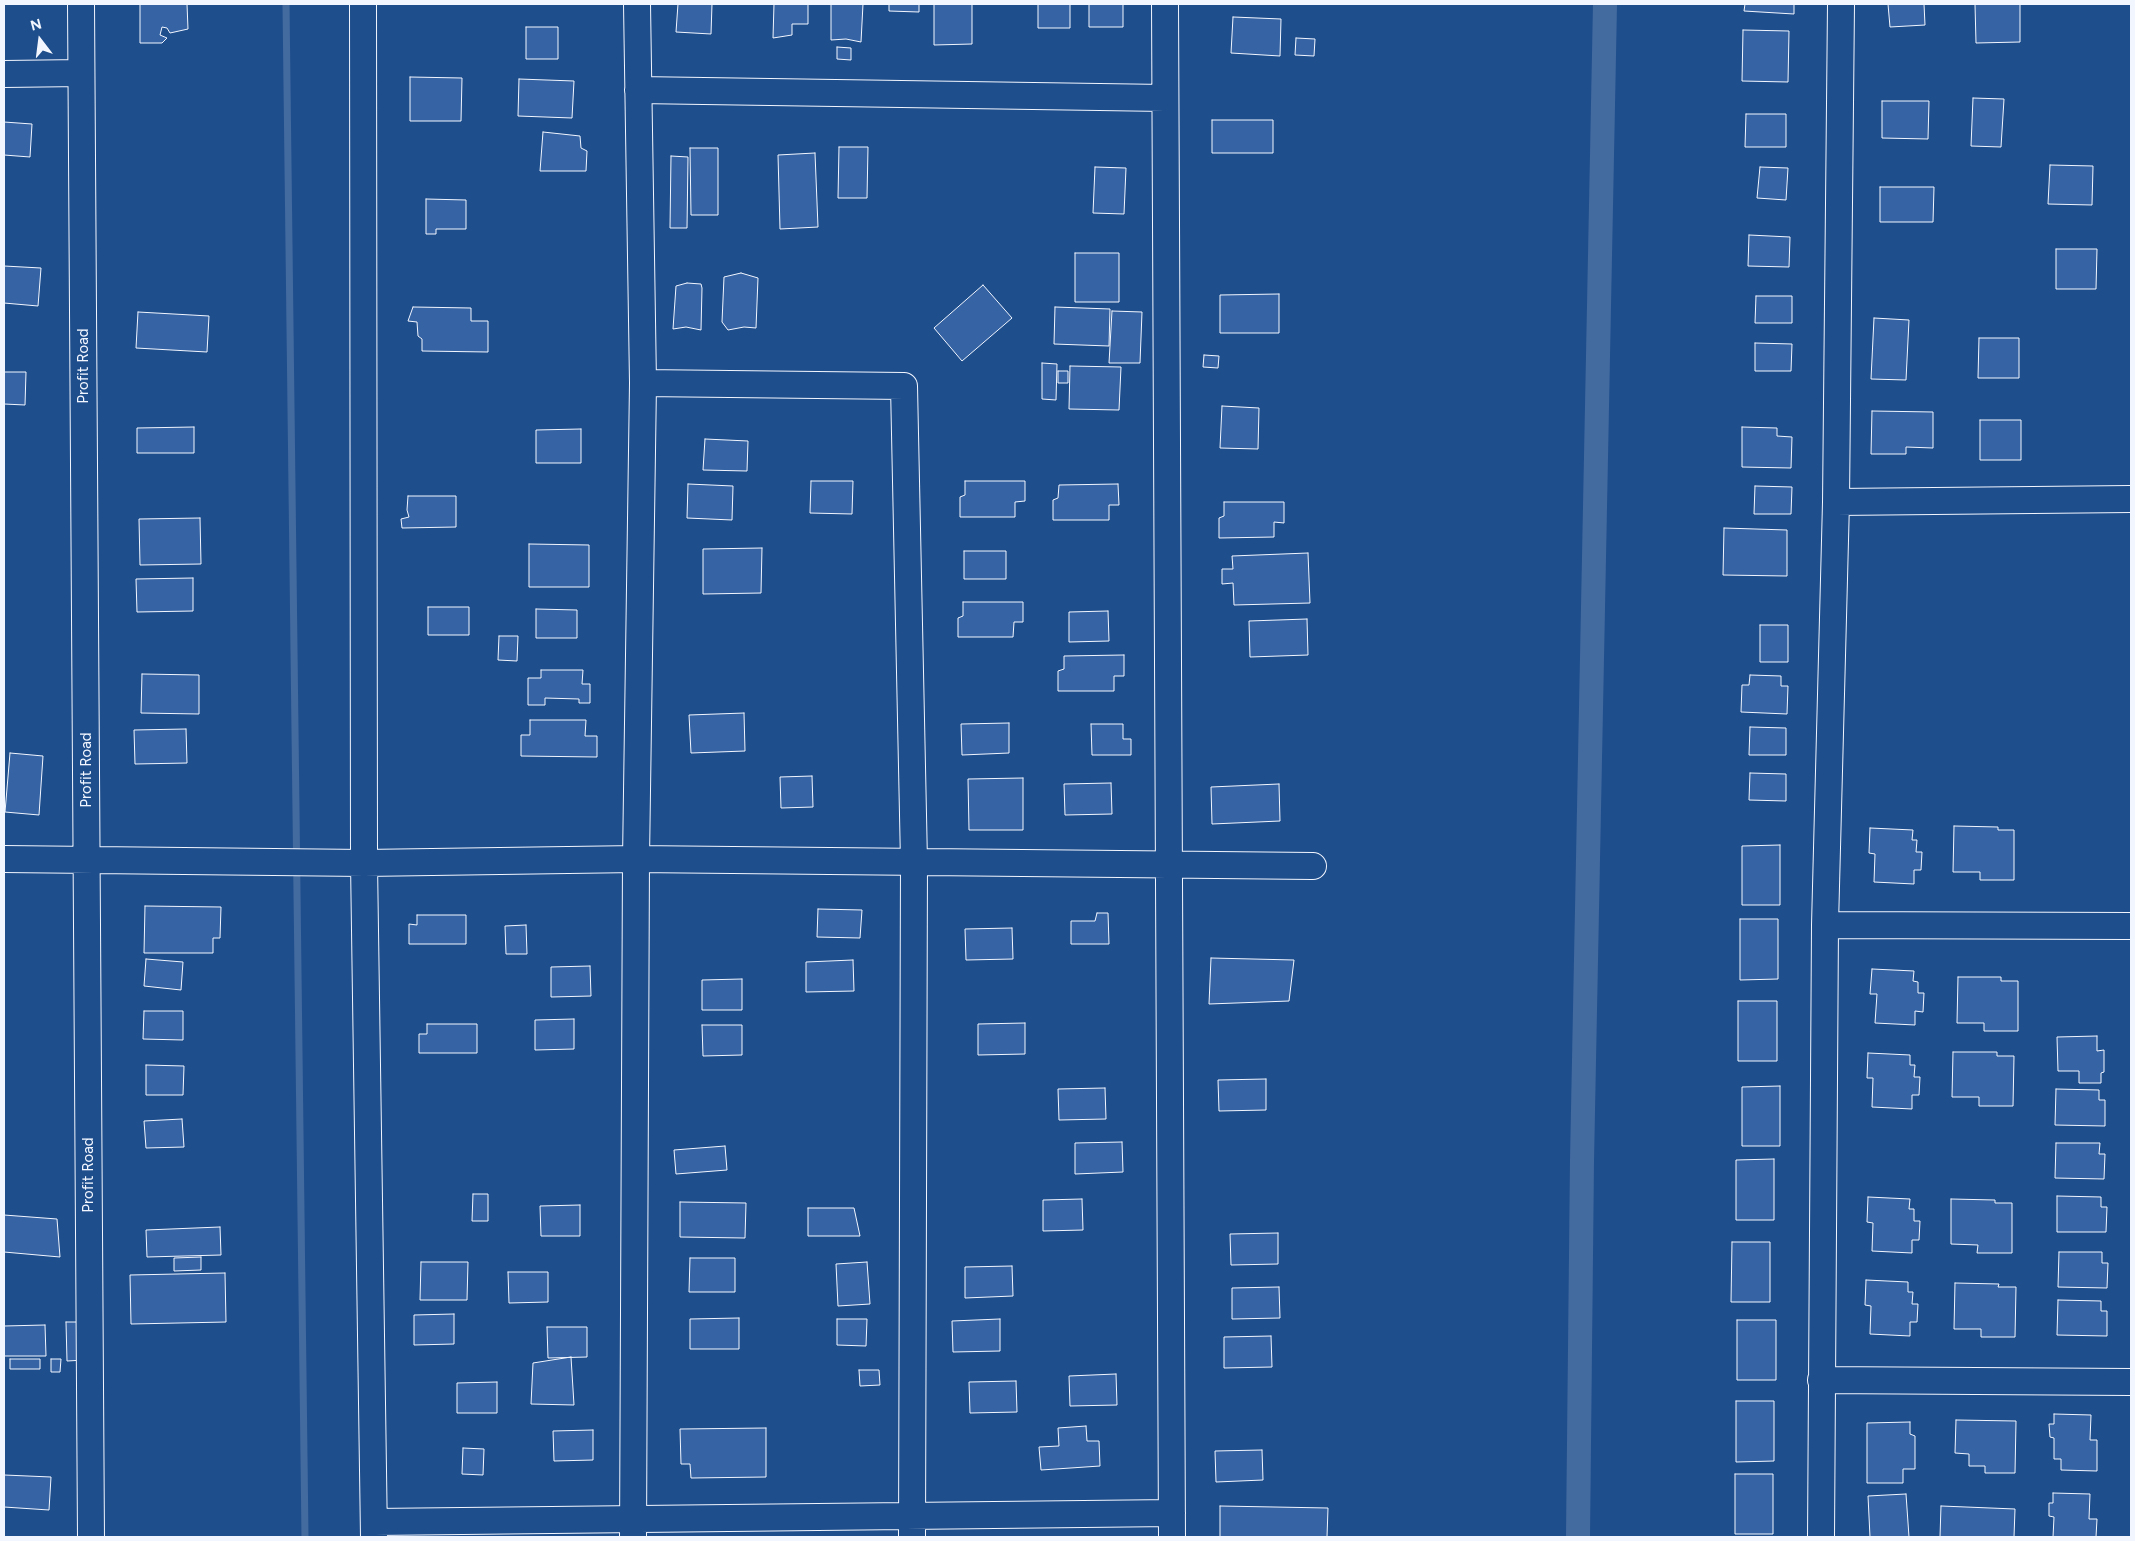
<!DOCTYPE html>
<html>
<head>
<meta charset="utf-8">
<style>
  body { margin:0 }
  #map { position:relative; width:2135px; height:1541px; overflow:hidden; background:#1f4e8c; font-family:Figtree,sans-serif }
  canvas { display:block }
  .frame { position:absolute; inset:0; border:5px solid #f2f6ff; pointer-events:none }
  .north { position:absolute; left:15px; top:15px; width:50px; height:50px; -webkit-text-stroke:4px #1f4e8c; paint-order:stroke; rotate:345deg; font-size:14px; font-weight:700; line-height:20px; text-align:center; color:#f2f6ff }
  .north::after { content:''; display:block; margin:auto; width:18px; height:22px; background:#f2f6ff; clip-path:polygon(50% 0,100% 100%,50% 72%,0 100%) }
</style>
</head>
<body>
<div id="map">
<canvas width="2135" height="1541"></canvas>
<div class="frame"></div>
<div class="north">N</div>
</div>
<script>
const context = document.querySelector('canvas').getContext('2d');
context.lineJoin = 'round';
const toPath = rows => new Path2D(rows.map(r => 'M' + r).join(''));
function strokePath(path, color, width, dash) { context.strokeStyle = color; context.lineWidth = width; context.lineCap = dash ? 'butt' : 'round'; context.setLineDash(dash || []); context.stroke(path); }
function fill(path, color) { context.fillStyle = color; context.fill(path, 'evenodd'); }
function write(font, color, halo, rows, align = 'center') {
  context.font = font + ' Figtree,sans-serif'; context.lineWidth = 4; context.setLineDash([]); context.textBaseline = 'middle'; context.strokeStyle = halo; context.fillStyle = color; for (const [text, x, y, turn = 0] of rows) {
    context.save(); context.translate(x, y); context.rotate((+turn || 0) * Math.PI / 180); context.textAlign = isNaN(turn) ? turn : align; if (halo) context.strokeText(text, 0, 0); context.fillText(text, 0, 0); context.restore();
  }
}
const stream = toPath([
  [286,4,305,1537]
]);
const canal = toPath([
  [1578,1537,1582,1160,1605,4]
]);
const building = toPath([
  [140,4,187,4,188,29,170,33,167,28,162,27,160,35,167,38,162,43,140,43,140,4],
  [678,4,712,4,711,34,676,32,678,4],
  [774,4,808,4,808,24,792,24,792,35,773,38,774,4],
  [831,4,863,4,861,42,846,39,831,40,831,4],
  [889,4,919,4,919,12,889,11,889,4],
  [934,4,972,4,972,44,934,45,934,4],
  [1038,4,1070,4,1070,28,1038,28,1038,4],
  [1089,4,1123,4,1123,27,1089,27,1089,4],
  [1745,4,1794,4,1794,14,1744,11,1745,4],
  [1888,4,1924,4,1925,25,1890,27,1888,4],
  [1975,4,2020,4,2020,42,1976,43,1975,4],
  [1233,17,1281,19,1280,56,1231,53,1233,17],
  [526,27,558,27,558,59,526,59,526,27],
  [1743,30,1789,31,1788,82,1742,81,1743,30],
  [1296,38,1315,39,1314,56,1295,55,1296,38],
  [837,47,851,48,851,60,837,59,837,47],
  [410,77,462,78,461,121,410,121,410,77],
  [519,79,574,81,572,118,518,116,519,79],
  [1973,98,2004,99,2001,147,1971,146,1973,98],
  [1882,101,1929,101,1928,139,1882,138,1882,101],
  [1746,114,1786,114,1786,147,1745,147,1746,114],
  [1212,120,1273,120,1273,153,1212,153,1212,120],
  [4,122,32,124,30,157,4,155,4,122],
  [543,132,580,136,581,148,587,151,586,171,540,171,543,132],
  [839,147,868,147,867,198,838,198,839,147],
  [690,148,718,148,718,215,691,215,690,148],
  [815,153,818,227,780,229,778,155,815,153],
  [671,156,688,157,687,228,670,228,671,156],
  [2050,165,2093,166,2092,205,2048,204,2050,165],
  [1095,167,1126,168,1124,214,1093,213,1095,167],
  [1760,167,1788,168,1786,200,1757,198,1760,167],
  [1880,187,1934,187,1933,222,1880,222,1880,187],
  [426,199,466,200,466,229,436,229,436,234,426,234,426,199],
  [1749,235,1790,237,1789,267,1748,266,1749,235],
  [2056,249,2097,249,2096,289,2056,289,2056,249],
  [1075,253,1119,253,1119,302,1075,302,1075,253],
  [4,266,41,268,38,306,4,303,4,266],
  [741,273,758,278,756,328,744,327,728,330,722,322,724,277,741,273],
  [687,283,701,284,702,288,701,330,686,327,673,329,676,286,687,283],
  [983,285,1012,318,962,361,934,328,983,285],
  [1279,294,1279,333,1220,333,1220,295,1279,294],
  [1756,296,1792,296,1792,323,1755,323,1756,296],
  [413,307,471,308,471,321,488,321,488,352,422,351,422,339,418,336,417,322,408,321,413,307],
  [1055,307,1110,309,1109,346,1054,344,1055,307],
  [1112,311,1142,312,1140,363,1109,363,1112,311],
  [138,312,209,316,207,352,136,348,138,312],
  [1874,318,1909,320,1906,380,1871,379,1874,318],
  [1979,338,2019,338,2019,378,1978,378,1979,338],
  [1755,343,1792,344,1791,371,1755,371,1755,343],
  [1204,355,1219,356,1218,368,1203,367,1204,355],
  [1042,363,1057,364,1056,400,1042,399,1042,363],
  [1070,366,1121,367,1119,410,1069,409,1070,366],
  [1058,371,1068,371,1068,383,1058,383,1058,371],
  [4,372,26,372,25,405,4,404,4,372],
  [1222,406,1259,408,1258,449,1220,448,1222,406],
  [1872,411,1933,412,1933,448,1906,447,1906,454,1871,454,1872,411],
  [1980,420,2021,420,2021,460,1980,460,1980,420],
  [194,427,194,453,137,453,137,428,194,427],
  [1742,427,1777,428,1777,436,1792,437,1791,468,1742,467,1742,427],
  [581,429,581,463,536,463,536,430,581,429],
  [705,439,748,441,747,471,703,470,705,439],
  [811,481,853,481,852,514,810,513,811,481],
  [965,481,1025,481,1025,501,1015,502,1015,517,960,517,960,497,965,495,965,481],
  [688,484,733,486,732,520,687,518,688,484],
  [1118,484,1119,505,1109,505,1109,520,1053,520,1053,500,1058,498,1059,485,1118,484],
  [1755,486,1792,487,1791,514,1754,514,1755,486],
  [408,496,456,496,456,527,402,528,401,519,409,517,407,510,408,496],
  [1224,502,1284,502,1284,523,1274,522,1274,537,1219,538,1219,518,1224,516,1224,502],
  [200,518,201,564,140,565,139,519,200,518],
  [1724,528,1787,530,1787,576,1723,575,1724,528],
  [529,544,589,545,589,587,529,587,529,544],
  [762,548,761,593,703,594,703,549,762,548],
  [964,551,1006,551,1006,579,964,579,964,551],
  [1308,553,1310,603,1234,605,1233,583,1222,584,1222,569,1233,569,1232,556,1308,553],
  [193,578,193,611,137,612,136,579,193,578],
  [963,602,1023,602,1023,622,1014,622,1013,637,958,637,958,618,963,616,963,602],
  [428,607,469,607,469,635,428,635,428,607],
  [536,609,577,610,577,638,536,638,536,609],
  [1108,611,1109,641,1069,642,1069,612,1108,611],
  [1307,619,1308,655,1250,657,1249,621,1307,619],
  [1760,625,1788,625,1788,662,1760,662,1760,625],
  [499,636,518,636,517,661,498,660,499,636],
  [1124,655,1124,676,1114,676,1114,691,1058,691,1058,671,1064,669,1064,656,1124,655],
  [541,670,583,670,582,684,590,684,590,703,579,703,579,699,545,698,545,705,528,705,528,678,541,678,541,670],
  [142,674,199,675,199,714,141,713,142,674],
  [1750,675,1781,676,1781,686,1788,686,1787,714,1741,712,1742,685,1749,685,1750,675],
  [744,713,745,751,691,753,689,715,744,713],
  [530,720,586,720,585,736,597,736,597,757,521,756,521,735,530,735,530,720],
  [1009,723,1009,753,962,755,961,724,1009,723],
  [1091,724,1123,724,1123,739,1131,739,1131,755,1092,755,1091,724],
  [1750,727,1786,728,1786,755,1749,755,1750,727],
  [186,729,187,763,135,764,134,730,186,729],
  [10,753,43,756,39,815,5,812,10,753],
  [1750,773,1786,774,1786,801,1749,800,1750,773],
  [812,776,813,807,781,808,780,777,812,776],
  [1023,778,1023,830,969,830,968,779,1023,778],
  [1111,783,1112,814,1065,815,1064,784,1111,783],
  [1279,784,1280,821,1212,824,1211,787,1279,784],
  [1954,826,1998,827,1998,830,2014,830,2014,880,1980,880,1980,872,1953,872,1954,826],
  [1870,828,1913,830,1912,840,1917,840,1916,852,1922,852,1921,870,1914,870,1914,884,1874,882,1875,854,1869,853,1870,828],
  [1780,845,1780,905,1742,905,1742,846,1780,845],
  [145,906,221,907,220,938,213,938,213,953,144,953,145,906],
  [818,909,862,910,860,938,817,937,818,909],
  [1097,913,1108,913,1109,944,1071,944,1071,921,1095,921,1097,913],
  [417,915,466,915,466,944,409,944,409,924,417,925,417,915],
  [1740,919,1778,919,1778,979,1740,980,1740,919],
  [526,925,527,954,506,954,505,926,526,925],
  [1012,928,1013,959,966,960,965,929,1012,928],
  [1211,958,1294,960,1289,1001,1209,1004,1211,958],
  [146,959,183,962,181,990,144,986,146,959],
  [853,960,854,991,806,992,806,962,853,960],
  [590,966,591,996,551,997,551,967,590,966],
  [1872,969,1914,971,1913,981,1918,982,1918,993,1924,993,1923,1012,1915,1011,1915,1025,1875,1023,1877,994,1870,994,1872,969],
  [1958,977,2001,977,2001,981,2018,981,2018,1031,1984,1031,1984,1023,1957,1023,1958,977],
  [742,979,742,1010,702,1010,702,980,742,979],
  [1738,1001,1777,1001,1777,1061,1738,1061,1738,1001],
  [144,1011,183,1011,183,1040,143,1039,144,1011],
  [574,1019,574,1049,535,1050,535,1020,574,1019],
  [1025,1023,1025,1054,978,1055,978,1024,1025,1023],
  [427,1024,477,1024,477,1053,419,1053,419,1034,427,1034,427,1024],
  [702,1025,742,1025,742,1055,703,1056,702,1025],
  [2097,1036,2097,1051,2104,1050,2104,1072,2101,1073,2101,1083,2079,1083,2079,1071,2058,1071,2057,1037,2097,1036],
  [1953,1052,1997,1052,1997,1056,2014,1056,2013,1106,1979,1106,1979,1097,1952,1097,1953,1052],
  [1868,1053,1910,1055,1910,1065,1915,1065,1914,1077,1920,1077,1919,1095,1912,1095,1912,1109,1872,1107,1873,1078,1867,1078,1868,1053],
  [146,1065,184,1066,183,1095,146,1095,146,1065],
  [1266,1079,1266,1110,1219,1111,1218,1080,1266,1079],
  [1780,1086,1780,1146,1742,1146,1742,1087,1780,1086],
  [1105,1088,1106,1119,1059,1120,1058,1089,1105,1088],
  [2056,1089,2099,1090,2099,1100,2105,1100,2105,1126,2055,1125,2056,1089],
  [182,1119,184,1147,146,1148,144,1121,182,1119],
  [1122,1142,1123,1172,1075,1174,1075,1143,1122,1142],
  [2056,1143,2100,1143,2099,1154,2105,1154,2104,1179,2055,1178,2056,1143],
  [725,1146,727,1170,676,1174,674,1150,725,1146],
  [1774,1159,1774,1220,1736,1220,1736,1160,1774,1159],
  [473,1194,488,1194,488,1221,472,1221,473,1194],
  [2057,1196,2101,1197,2101,1207,2107,1207,2106,1232,2057,1232,2057,1196],
  [1868,1197,1910,1199,1909,1209,1914,1209,1914,1221,1920,1221,1919,1240,1912,1240,1912,1253,1872,1251,1873,1223,1867,1222,1868,1197],
  [1082,1199,1083,1230,1043,1231,1043,1200,1082,1199],
  [1951,1199,1995,1200,1995,1203,2012,1203,2012,1253,1977,1253,1978,1245,1951,1244,1951,1199],
  [680,1202,746,1203,745,1238,680,1237,680,1202],
  [580,1205,580,1236,541,1236,540,1206,580,1205],
  [808,1208,854,1208,860,1236,808,1236,808,1208],
  [4,1215,57,1219,60,1257,4,1252,4,1215],
  [220,1227,221,1255,147,1257,146,1230,220,1227],
  [1278,1233,1278,1264,1231,1265,1230,1234,1278,1233],
  [1732,1242,1770,1242,1770,1302,1731,1302,1732,1242],
  [2059,1252,2102,1252,2102,1263,2108,1263,2107,1288,2058,1287,2059,1252],
  [201,1257,201,1270,174,1271,174,1258,201,1257],
  [690,1258,735,1258,735,1292,689,1292,690,1258],
  [421,1262,468,1262,467,1300,420,1300,421,1262],
  [867,1262,870,1304,838,1306,836,1264,867,1262],
  [1012,1266,1013,1296,965,1298,965,1267,1012,1266],
  [508,1272,548,1272,548,1302,509,1303,508,1272],
  [225,1273,226,1322,131,1324,130,1275,225,1273],
  [1866,1280,1908,1282,1908,1292,1913,1292,1912,1304,1918,1304,1917,1322,1910,1322,1910,1336,1870,1334,1871,1306,1865,1305,1866,1280],
  [1955,1283,1999,1284,1998,1287,2016,1287,2015,1337,1981,1337,1981,1329,1954,1329,1955,1283],
  [1279,1287,1280,1318,1232,1319,1232,1288,1279,1287],
  [2058,1300,2101,1301,2101,1311,2107,1311,2107,1336,2057,1335,2058,1300],
  [454,1314,454,1344,414,1345,414,1315,454,1314],
  [739,1318,739,1349,690,1349,690,1319,739,1318],
  [837,1319,867,1319,866,1346,837,1345,837,1319],
  [1000,1319,1000,1351,953,1352,952,1321,1000,1319],
  [1737,1320,1776,1320,1776,1380,1737,1380,1737,1320],
  [66,1322,84,1322,85,1360,67,1361,66,1322],
  [45,1325,46,1356,4,1356,4,1326,45,1325],
  [547,1327,587,1327,587,1357,548,1358,547,1327],
  [1271,1336,1272,1367,1224,1368,1224,1337,1271,1336],
  [571,1357,574,1405,531,1404,533,1363,571,1357],
  [10,1359,40,1359,40,1369,10,1369,10,1359],
  [51,1359,61,1359,60,1372,51,1372,51,1359],
  [859,1370,879,1370,880,1385,860,1386,859,1370],
  [1116,1374,1117,1405,1070,1406,1069,1376,1116,1374],
  [1016,1381,1017,1412,970,1413,969,1382,1016,1381],
  [497,1382,497,1413,457,1413,457,1383,497,1382],
  [1736,1401,1774,1401,1774,1461,1736,1462,1736,1401],
  [2054,1414,2091,1415,2090,1440,2097,1440,2097,1471,2061,1470,2061,1459,2054,1459,2054,1438,2050,1437,2049,1424,2054,1424,2054,1414],
  [1956,1420,2016,1421,2015,1473,1985,1473,1985,1466,1969,1466,1969,1454,1955,1453,1956,1420],
  [1910,1422,1910,1434,1915,1436,1915,1469,1903,1469,1903,1483,1867,1483,1867,1423,1910,1422],
  [1086,1426,1087,1441,1099,1441,1100,1466,1041,1470,1039,1447,1059,1446,1058,1428,1086,1426],
  [766,1428,766,1477,691,1478,690,1464,681,1464,680,1429,766,1428],
  [593,1430,593,1460,554,1461,553,1431,593,1430],
  [463,1448,484,1449,483,1475,462,1474,463,1448],
  [1262,1450,1263,1480,1216,1482,1215,1451,1262,1450],
  [1735,1474,1773,1474,1773,1534,1735,1534,1735,1474],
  [4,1475,51,1477,49,1510,4,1507,4,1475],
  [2053,1493,2090,1494,2089,1519,2097,1519,2096,1537,2053,1537,2054,1517,2049,1516,2049,1503,2053,1503,2053,1493],
  [1906,1494,1909,1537,1870,1537,1868,1496,1906,1494],
  [1220,1506,1328,1508,1327,1537,1220,1537,1220,1506],
  [1941,1506,2015,1509,2014,1537,1940,1537,1941,1506]
]);
const minor = toPath([
  [81,4,91,1537],
  [363,4,364,863,374,1537],
  [1165,4,1172,1537],
  [4,74,81,73],
  [638,90,1165,98],
  [643,383,904,386,914,862,912,1537],
  [1836,502,2131,499],
  [4,859,364,863,636,859,1313,866],
  [1825,925,2131,926],
  [1821,1380,2131,1382],
  [374,1522,1172,1513],
  [633,1537,636,859,643,383,637,4],
  [1821,1537,1825,925,1836,502,1841,4]
]);
const streetNames = [
  ["Profit Road",84,366,-90],
  ["Profit Road",87,770,-90],
  ["Profit Road",89,1175,-90]
];
strokePath(stream, '#446ba0', 7);
strokePath(canal, '#446ba0', 24);
fill(building, '#3563a3');
strokePath(building, '#f2f6ff', 1);
strokePath(minor, '#f2f6ff', 28);
strokePath(minor, '#1f4e8c', 26);
write('15px', '#f2f6ff', '#1f4e8c', streetNames);
</script>
</body>
</html>
